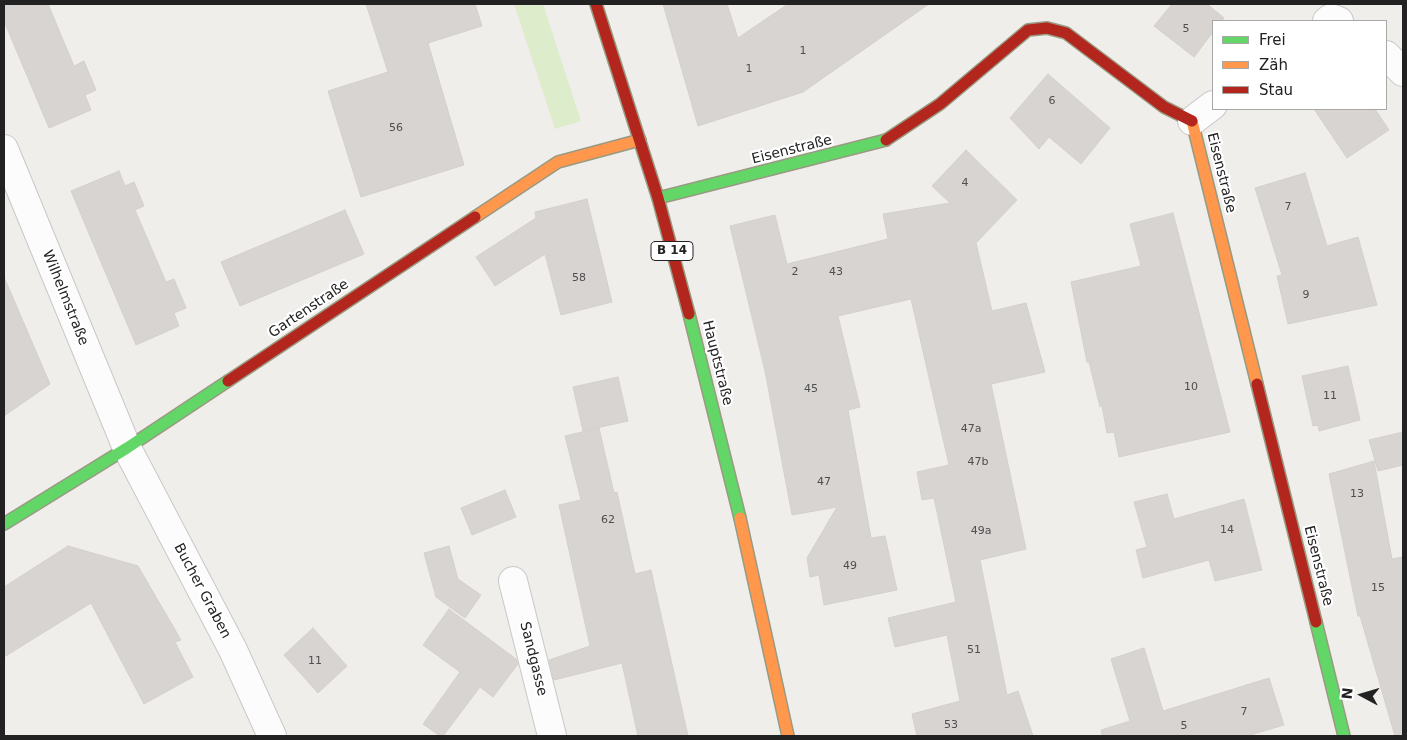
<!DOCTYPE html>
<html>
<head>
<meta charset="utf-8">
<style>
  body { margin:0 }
  #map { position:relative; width:1407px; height:740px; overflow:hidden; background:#f0eeeb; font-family:"DejaVu Sans",sans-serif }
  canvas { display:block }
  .frame { position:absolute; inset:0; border:5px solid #222; pointer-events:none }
  .legend { position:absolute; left:1212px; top:20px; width:175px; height:90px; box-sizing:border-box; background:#fff; border:1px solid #a7a7a7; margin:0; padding:6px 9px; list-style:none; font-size:15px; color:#222 }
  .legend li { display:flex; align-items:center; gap:10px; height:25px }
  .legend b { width:25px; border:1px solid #a7a7a7 }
  .north { position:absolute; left:1337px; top:670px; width:50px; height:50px; -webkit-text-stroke:4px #fff; paint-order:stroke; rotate:276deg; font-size:14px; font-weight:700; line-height:20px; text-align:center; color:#222 }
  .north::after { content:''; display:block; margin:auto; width:18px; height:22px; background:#222; clip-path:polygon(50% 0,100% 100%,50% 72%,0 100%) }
</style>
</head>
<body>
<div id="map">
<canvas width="1407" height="740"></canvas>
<div class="frame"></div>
<ul class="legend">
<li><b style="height:6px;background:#63d668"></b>Frei</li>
<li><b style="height:6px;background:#ff974d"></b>Zäh</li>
<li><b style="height:6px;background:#b3261e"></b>Stau</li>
</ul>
<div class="north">N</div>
</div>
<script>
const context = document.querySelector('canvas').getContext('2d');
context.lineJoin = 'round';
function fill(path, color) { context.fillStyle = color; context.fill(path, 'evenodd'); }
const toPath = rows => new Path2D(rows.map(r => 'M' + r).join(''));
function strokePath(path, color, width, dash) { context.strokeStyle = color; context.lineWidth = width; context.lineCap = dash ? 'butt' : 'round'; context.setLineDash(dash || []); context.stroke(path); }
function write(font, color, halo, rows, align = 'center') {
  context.font = font + ' "DejaVu Sans",sans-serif'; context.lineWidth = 4.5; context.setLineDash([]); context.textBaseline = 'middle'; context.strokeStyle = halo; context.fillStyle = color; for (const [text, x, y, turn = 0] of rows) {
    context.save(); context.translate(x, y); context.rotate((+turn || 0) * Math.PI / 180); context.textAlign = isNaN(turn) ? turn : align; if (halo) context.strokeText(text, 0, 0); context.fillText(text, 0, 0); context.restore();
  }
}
const grass = toPath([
  [514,4,543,4,581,121,555,129]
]);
const building = toPath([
  [4,4,48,4,74,66,84,61,96,90,85,95,91,110,49,128,4,21,4,4],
  [366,4,475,4,482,26,428,43,464,165,361,197,328,91,388,72,366,4],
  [663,4,727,4,738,38,788,4,929,4,803,92,698,126,663,4],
  [1172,4,1207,4,1224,18,1222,21,1213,21,1213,32,1194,57,1154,26,1172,4],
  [1048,74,1110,128,1081,164,1049,137,1039,149,1010,118,1048,74],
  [1314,109,1375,109,1389,130,1347,158,1314,109],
  [966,150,1017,200,976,243,992,311,1026,303,1045,372,991,384,1026,549,980,560,1007,695,1018,691,1033,736,917,736,912,714,960,701,947,635,895,647,888,618,956,602,934,498,922,500,917,472,949,465,911,299,838,316,860,407,848,410,871,538,885,536,897,590,824,605,819,575,810,577,807,558,837,507,792,515,765,371,730,226,775,215,787,264,888,239,883,214,950,203,932,186,966,150],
  [119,171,125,186,134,182,144,206,135,210,166,282,174,279,186,308,174,313,179,326,136,345,71,191,119,171],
  [1305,173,1327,246,1358,237,1377,305,1288,324,1277,276,1282,275,1255,188,1305,173],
  [587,199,612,302,561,315,545,254,495,286,476,257,536,218,535,212,587,199],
  [345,210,364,254,240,306,221,262,345,210],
  [1173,213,1230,432,1119,457,1114,432,1107,433,1102,406,1100,407,1089,362,1087,362,1071,282,1141,266,1130,224,1173,213],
  [4,277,50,384,4,416,4,277],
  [1348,366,1360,420,1319,431,1318,425,1313,426,1302,376,1348,366],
  [618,377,628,421,583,431,573,387,618,377],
  [599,428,614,493,617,492,635,574,651,570,688,736,638,736,622,663,554,680,549,660,590,646,559,505,581,500,565,436,599,428],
  [1403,432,1403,465,1378,471,1369,440,1403,432],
  [1374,461,1392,559,1403,557,1403,736,1395,736,1360,616,1358,616,1329,474,1374,461],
  [505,490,516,517,472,535,461,508,505,490],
  [1167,494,1174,519,1244,499,1262,570,1215,581,1209,560,1143,578,1136,550,1147,547,1134,502,1167,494],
  [68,546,138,566,181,640,175,642,193,677,144,704,91,603,4,657,4,587,68,546],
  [449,546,458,579,481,595,465,618,436,597,424,553,449,546],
  [449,609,516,659,518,664,493,697,480,687,443,736,440,736,423,724,460,672,423,645,449,609],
  [313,628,347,666,318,693,284,655,313,628],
  [1144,648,1163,711,1269,678,1284,725,1247,736,1102,736,1101,730,1130,721,1111,659,1144,648]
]);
const street = toPath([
  [1327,21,1331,18,1339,21],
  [1386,55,1403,72],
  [1192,121,1213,105],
  [4,149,127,448,233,650,272,736],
  [513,581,552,736]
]);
const fast = toPath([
  [658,198,886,140],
  [689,314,740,518],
  [4,524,127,448,228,381],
  [1316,622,1344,736]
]);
const slow = toPath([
  [1192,121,1257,384],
  [475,217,558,162,640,140],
  [740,518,788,736]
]);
const jam = toPath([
  [596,4,658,198,689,314],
  [886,140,940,104,1028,30,1047,28,1066,33,1164,107,1192,121],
  [228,381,475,217],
  [1257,384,1316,622]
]);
const numberNames = [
  ["5",1186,29],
  ["1",803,51],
  ["1",749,69],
  ["6",1052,101],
  ["56",396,128],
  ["4",965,183],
  ["7",1288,207],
  ["2",795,272],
  ["43",836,272],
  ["58",579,278],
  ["9",1306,295],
  ["10",1191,387],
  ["45",811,389],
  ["11",1330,396],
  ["47a",971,429],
  ["47b",978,462],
  ["47",824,482],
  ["13",1357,494],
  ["62",608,520],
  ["14",1227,530],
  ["49a",981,531],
  ["49",850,566],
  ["15",1378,588],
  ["51",974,650],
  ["11",315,661],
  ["7",1244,712],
  ["53",951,725],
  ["5",1184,726]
];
const shields = [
  [672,251,42]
];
const shieldNames = [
  ["B 14",672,251]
];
const streetNames = [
  ["Eisenstraße",792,150,-14],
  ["Eisenstraße",1221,173,76],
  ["Wilhelmstraße",65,298,68],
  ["Gartenstraße",309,309,-34],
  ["Hauptstraße",717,363,76],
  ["Eisenstraße",1318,566,76],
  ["Bucher Graben",202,591,62],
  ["Sandgasse",533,659,76]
];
fill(grass, '#ddeccb');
fill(building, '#d7d4d2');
strokePath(building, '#d3d0cc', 1);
strokePath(street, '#c9c8c7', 30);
strokePath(fast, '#999a82', 14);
strokePath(slow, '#999a82', 14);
strokePath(jam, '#999a82', 14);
strokePath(street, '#fdfcfc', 28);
strokePath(fast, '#63d668', 11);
strokePath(slow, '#ff974d', 11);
strokePath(jam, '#b3261e', 11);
write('11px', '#4f4e4e', null, numberNames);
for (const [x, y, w] of shields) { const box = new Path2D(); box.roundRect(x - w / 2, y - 9.5, w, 19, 4); context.fillStyle = '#fff'; context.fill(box); strokePath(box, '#222', 1); }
write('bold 12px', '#222', null, shieldNames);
write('14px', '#222', '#fff', streetNames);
</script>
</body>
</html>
